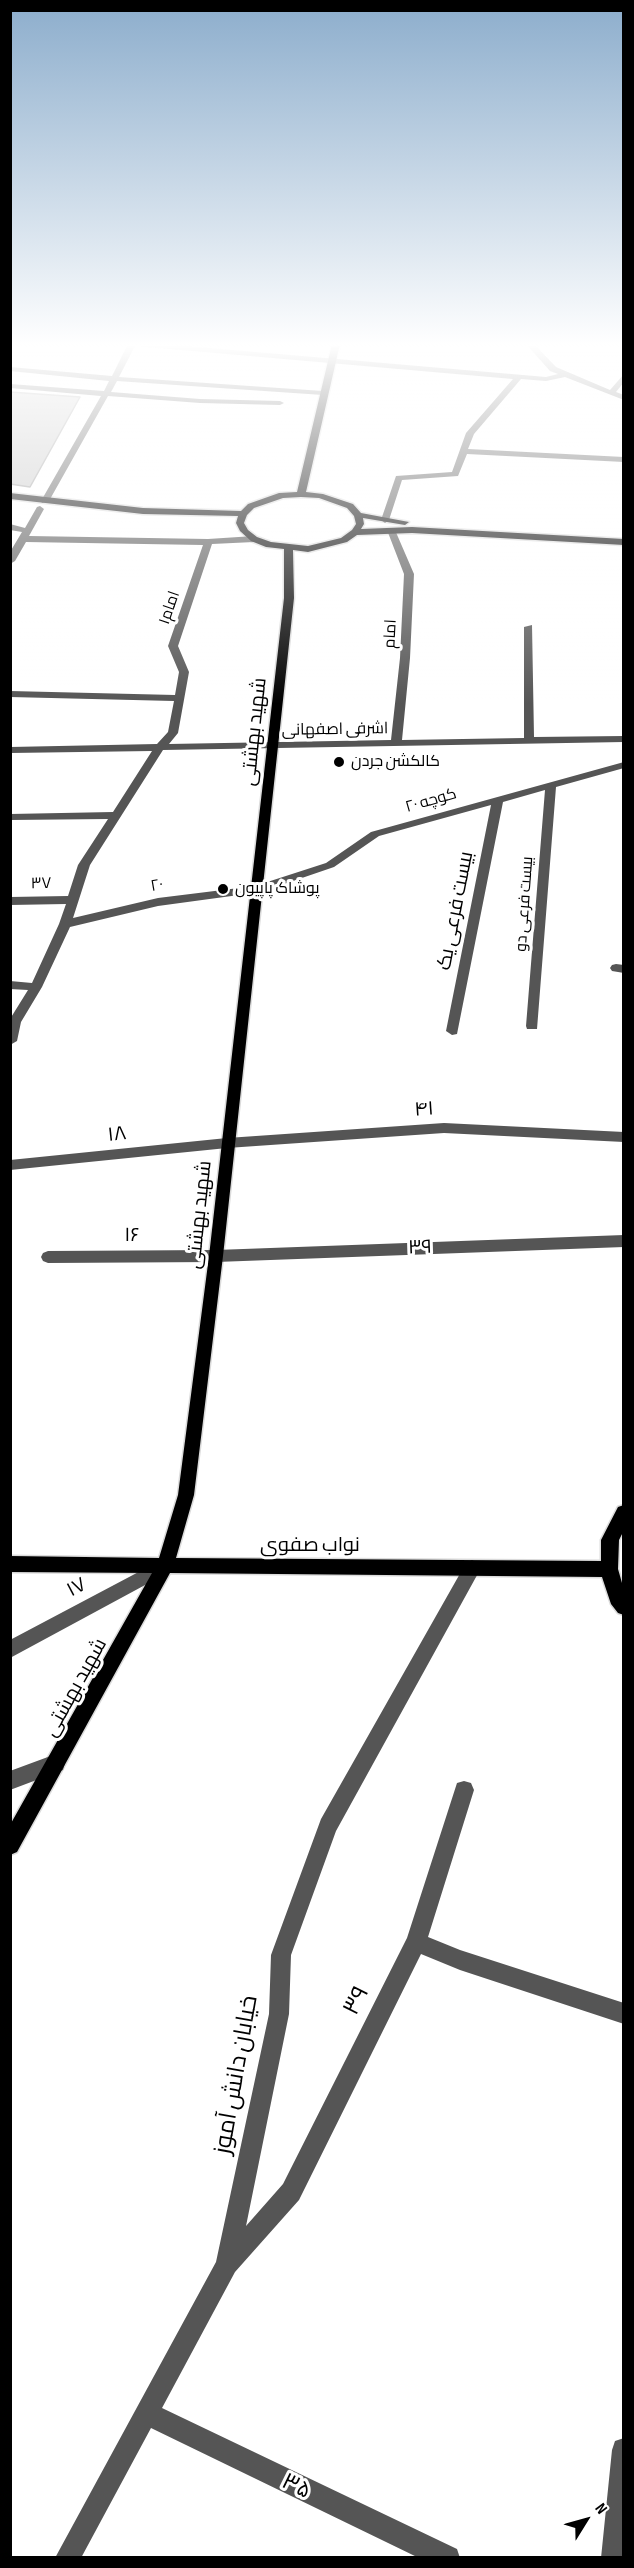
<!DOCTYPE html>
<html>
<head>
<meta charset="utf-8">
<style>
  body { margin:0 }
  #map { position:relative; width:634px; height:2568px; overflow:hidden; background:#fff; font-family:"Sofia Sans Condensed",sans-serif }
  canvas { display:block }
  .frame { position:absolute; inset:0; border:12px solid #000; pointer-events:none }
  .north { position:absolute; left:556px; top:2490px; width:60px; height:60px; -webkit-text-stroke:4px #fff; paint-order:stroke; rotate:53deg; font-size:16px; font-weight:700; line-height:24px; text-align:center; color:#000 }
  .north::after { content:''; display:block; margin:auto; width:21px; height:27px; background:#000; clip-path:polygon(50% 0,100% 100%,50% 72%,0 100%) }
</style>
</head>
<body>
<div id="map">
<canvas width="634" height="2568"></canvas>
<div class="frame"></div>
<div class="north">N</div>
</div>
<script>
const context = document.querySelector('canvas').getContext('2d');
context.lineJoin = 'round';
function fill(path, color) { context.fillStyle = color; context.fill(path, 'evenodd'); }
const toPath = rows => new Path2D(rows.map(r => 'M' + r).join(''));
function strokePath(path, color, width, dash) { context.strokeStyle = color; context.lineWidth = width; context.lineCap = dash ? 'butt' : 'round'; context.setLineDash(dash || []); context.stroke(path); }
function write(font, color, halo, rows, align = 'center') {
  context.font = font + ' "Sofia Sans Condensed",Cairo,sans-serif'; context.lineWidth = 6; context.setLineDash([]); context.textBaseline = 'middle'; context.strokeStyle = halo; context.fillStyle = color; for (const [text, x, y, turn = 0] of rows) {
    context.save(); context.translate(x, y); context.rotate((+turn || 0) * Math.PI / 180); context.textAlign = isNaN(turn) ? turn : align; if (halo) context.strokeText(text, 0, 0); context.fillText(text, 0, 0); context.restore();
  }
}
const building = toPath([
  [10,392,80,397,30,487,10,484,10,392]
]);
const minor = toPath([
  [128,344,163,344,546,377,558,374,550,371,526,344,534,344,556,367,610,390,624,374,624,382,616,392,624,395,624,400,565,377,546,381,521,379,474,434,468,449,624,457,624,462,467,454,458,476,402,480,389,520,385,523,381,520,396,476,452,472,466,433,513,379,135,346,119,377,323,391,327,393,323,395,117,381,111,392,200,399,280,401,284,403,280,405,200,403,108,396,49,501,42,503,41,501,101,396,10,388,10,384,104,391,109,381,10,371,10,367,112,376,128,344],
  [40,506,44,509,29,536,208,539,254,536,258,539,254,542,212,544,178,646,189,672,178,733,169,744,391,740,400,658,404,574,387,530,388,528,395,530,414,574,410,658,402,740,524,738,524,627,532,625,534,737,624,736,624,742,163,750,90,865,73,918,158,898,255,886,326,863,371,832,624,762,624,768,556,787,537,1029,527,1029,526,1026,545,790,503,802,457,1034,452,1035,446,1031,491,805,379,836,334,867,261,892,158,906,70,927,42,987,21,1022,17,1041,10,1045,10,1019,28,990,10,989,10,981,32,983,59,924,66,904,10,905,10,897,68,896,78,865,108,819,10,820,10,814,113,812,152,751,10,753,10,747,157,744,168,732,174,701,10,697,10,691,175,695,179,672,168,646,203,545,26,542,15,561,10,564,10,552,22,532,10,530,10,524,25,528,37,507,40,506],
  [616,964,624,965,624,973,612,971,610,968,612,965,616,964],
  [444,1123,624,1132,624,1142,444,1133,227,1148,10,1170,10,1160,227,1138,444,1123],
  [624,1235,624,1247,216,1262,48,1263,43,1261,41,1257,43,1253,48,1251,216,1250,624,1235],
  [165,1558,171,1561,174,1566,171,1571,10,1658,10,1640,165,1558],
  [472,1560,478,1563,481,1568,336,1831,291,1955,289,2014,246,2226,283,2184,407,1938,457,1783,464,1781,471,1783,474,1790,428,1937,460,1950,624,2003,624,2024,460,1970,421,1954,299,2200,235,2272,162,2408,457,2549,460,2558,419,2558,151,2428,81,2558,55,2558,216,2262,269,2014,271,1955,321,1819,466,1563,472,1560],
  [56,1754,63,1756,65,1763,63,1770,10,1790,10,1771,56,1754],
  [624,2438,624,2558,601,2558,612,2450,615,2441,624,2438]
]);
const major = toPath([
  [332,344,340,344,306,492,323,494,353,504,361,513,409,522,405,525,363,518,364,524,361,529,412,527,624,539,624,545,412,533,357,535,347,542,308,552,293,550,294,598,223,1256,194,1495,176,1558,601,1561,601,1540,618,1507,624,1505,624,1530,619,1540,618,1569,624,1590,624,1615,618,1613,611,1604,602,1577,170,1573,17,1852,10,1855,10,1825,152,1573,10,1572,10,1556,159,1558,178,1495,209,1256,284,598,284,549,266,547,251,541,240,531,236,523,238,516,143,514,10,499,10,493,143,508,241,511,248,504,279,493,297,492,332,344],
  [301,497,319,498,347,508,354,516,356,524,352,530,341,538,308,546,271,542,257,537,248,530,244,523,247,515,254,508,283,498,301,497]
]);
const markers = [
  [339,762,6,"#000"],
  [223,889,6,"#000"]
];
const farStreetnames = [
  ["امام۱",170,608,-71],
  ["امام",391,634,-87],
  ["اشرفی اصفهانی",335,730,-1],
  ["کوچه ۲۰",431,801,-16],
  ["۳۷",41,884,-1],
  ["۲۰",157,886,-10],
  ["بیست فرعی دو",525,904,-86]
];
const farPoinames = [
  ["کالکشن جردن",351,762],
  ["پوشاک پاپیون",235,889]
];
const streetNames = [
  ["شهید بهشتی",255,732,-84],
  ["بیست فرعی یک",456,911,-79],
  ["۴۱",424,1110,-4],
  ["۱۸",117,1135,-6],
  ["شهید بهشتی",200,1215,-84],
  ["۱۶",132,1236],
  ["۳۹",420,1248,-2],
  ["نواب صفوی",310,1546],
  ["۱۷",77,1588,-28],
  ["شهید بهشتی",76,1688,-61]
];
const nearStreetnames = [
  ["۳۹",357,2001,-63],
  ["خیابان دانش آموز",237,2075,-80],
  ["۳۵",296,2487,26]
];
fill(building, '#c4c4c4');
strokePath(building, '#999', 1.5);
strokePath(major, '#dbdbdb', 3);
fill(minor, '#555');
fill(major, '#000');
const sky = context.createLinearGradient(0, 0, 0, 704);
sky.addColorStop(0, '#8cadcc');
sky.addColorStop(0.49, '#fff');
sky.addColorStop(1, '#ffffff00');
context.fillStyle = sky;
context.fillRect(0, 0, 634, 704);
for (const [x, y, r, color] of markers) { const dot = new Path2D(); dot.arc(x, y, r, 0, 2 * Math.PI); context.fillStyle = color; context.fill(dot); strokePath(dot, '#fff', 2); }
write('16px', '#000', '#fff', farStreetnames);
write('16px', '#000', '#fff', farPoinames, 'left');
write('20px', '#000', '#fff', streetNames);
write('24px', '#000', '#fff', nearStreetnames);
</script>
</body>
</html>
